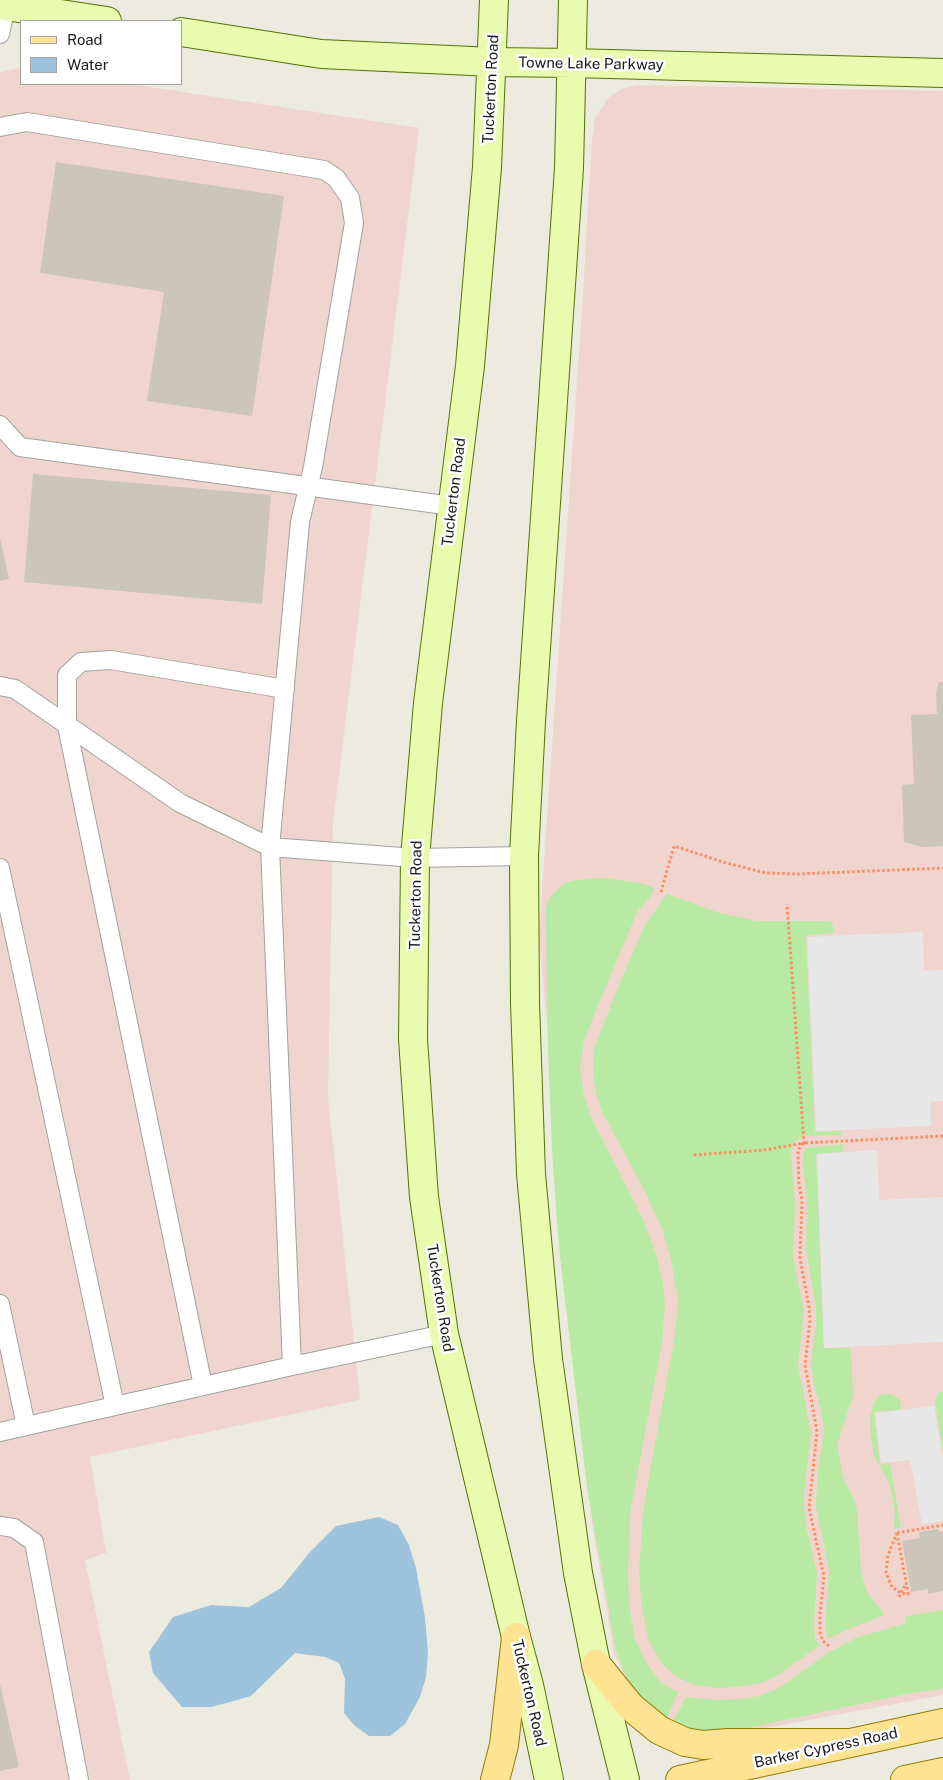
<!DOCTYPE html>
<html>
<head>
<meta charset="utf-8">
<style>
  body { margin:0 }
  #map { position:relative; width:943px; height:1780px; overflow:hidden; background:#edebe0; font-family:"Public Sans",sans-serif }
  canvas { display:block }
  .legend { position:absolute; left:20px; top:20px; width:162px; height:65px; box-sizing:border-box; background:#fff; border:1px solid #a4a4a4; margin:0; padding:6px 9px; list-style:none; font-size:15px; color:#1b1b1b }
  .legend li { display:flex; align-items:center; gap:10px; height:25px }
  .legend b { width:25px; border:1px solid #a4a4a4 }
</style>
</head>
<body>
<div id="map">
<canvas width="943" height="1780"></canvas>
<ul class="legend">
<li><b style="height:6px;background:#fee393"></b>Road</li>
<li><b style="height:14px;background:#9ec3dd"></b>Water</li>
</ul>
</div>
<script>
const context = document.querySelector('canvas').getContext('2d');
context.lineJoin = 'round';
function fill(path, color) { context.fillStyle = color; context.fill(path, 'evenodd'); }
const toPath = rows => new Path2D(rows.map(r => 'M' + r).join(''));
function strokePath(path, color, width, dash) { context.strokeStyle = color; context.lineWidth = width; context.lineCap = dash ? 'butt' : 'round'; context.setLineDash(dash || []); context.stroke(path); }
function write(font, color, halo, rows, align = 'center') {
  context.font = font + ' "Public Sans",sans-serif'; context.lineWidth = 5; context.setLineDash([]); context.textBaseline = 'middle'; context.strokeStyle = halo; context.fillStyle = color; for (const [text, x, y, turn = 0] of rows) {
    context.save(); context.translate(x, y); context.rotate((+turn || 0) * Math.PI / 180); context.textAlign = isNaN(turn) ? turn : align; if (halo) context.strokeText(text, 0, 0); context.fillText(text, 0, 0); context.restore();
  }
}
const commercial = toPath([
  [21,68,21,84,131,84,419,128,333,823,328,1097,360,1400,90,1457,106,1553,85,1560,130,1780,0,1780,0,72],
  [638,85,943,91,943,1695,739,1733,701,1733,659,1717,630,1686,614,1653,592,1523,539,935,582,310,592,137,595,118,609,97,624,88]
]);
const grass = toPath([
  [604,878,639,883,653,887,654,889,651,896,637,912,592,1020,584,1041,580,1069,584,1095,591,1117,644,1221,656,1254,663,1283,665,1306,662,1343,630,1513,628,1574,629,1605,635,1640,646,1662,661,1683,678,1692,667,1719,644,1702,635,1690,625,1674,616,1651,587,1488,559,1248,552,1152,548,1050,546,908,550,897,564,883,576,880],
  [667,894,720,913,757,921,829,921,832,923,834,931,833,933,806,936,815,1132,840,1131,842,1135,805,1136,794,1142,791,1150,795,1207,793,1257,804,1311,798,1366,811,1432,804,1494,805,1521,817,1573,814,1625,815,1639,820,1645,777,1676,761,1683,736,1687,716,1688,694,1685,677,1677,662,1664,648,1639,641,1601,639,1570,643,1515,648,1482,675,1336,678,1300,671,1260,662,1229,645,1191,602,1112,596,1092,593,1073,593,1059,595,1046,619,985,645,925],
  [843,1144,843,1150,841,1152,816,1154,824,1348,848,1348,851,1351,853,1396,837,1445,843,1477,854,1499,857,1511,861,1571,867,1592,885,1615,846,1630,828,1639,825,1627,829,1570,816,1507,817,1479,824,1429,821,1410,814,1385,811,1363,816,1320,816,1306,806,1251,807,1205,803,1160,804,1152,807,1148],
  [939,1392,943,1392,943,1451,935,1403,935,1398],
  [884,1394,891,1394,896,1397,900,1400,901,1408,899,1410,874,1412,880,1465,890,1463,901,1528,894,1529,895,1511,890,1485,874,1455,871,1437,870,1416,874,1402,880,1395],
  [943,1610,943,1689,911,1693,734,1731,701,1731,688,1728,672,1723,686,1697,715,1700,743,1699,763,1695,779,1688,831,1651,856,1638,906,1623,906,1616]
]);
const parking = toPath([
  [923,932,924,971,943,970,943,1101,931,1101,931,1126,816,1131,807,937],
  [877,1150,879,1200,943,1197,943,1342,824,1348,817,1154],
  [934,1406,943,1459,943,1521,922,1524,910,1460,881,1463,875,1413]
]);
const water = toPath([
  [379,1517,398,1525,409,1545,416,1568,425,1617,428,1653,426,1677,420,1697,405,1724,390,1736,369,1736,354,1725,344,1713,345,1679,339,1663,325,1657,295,1653,251,1696,212,1707,182,1707,153,1673,149,1652,173,1617,211,1605,249,1607,281,1588,310,1552,336,1526]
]);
const building = toPath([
  [56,162,284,196,252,416,147,401,164,292,40,273],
  [33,474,271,495,262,604,24,582],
  [0,538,9,579,0,581],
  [939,682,943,682,943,846,922,847,904,842,902,785,914,784,911,715,937,714,936,692],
  [938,1529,939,1532,943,1531,943,1591,928,1594,928,1589,911,1592,902,1541,920,1538,919,1532],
  [0,1684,19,1767,0,1771]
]);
const path = toPath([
  [661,892,674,846,723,862,766,873,797,874,943,868],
  [694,1155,764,1150,804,1143,787,904],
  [897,1533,906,1582,908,1594,901,1593,892,1587,886,1573,888,1555,897,1533],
  [897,1533,943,1525],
  [899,1597,906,1583],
  [829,1646,823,1641,820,1633,820,1614,824,1577,809,1508,817,1432,805,1365,810,1321,809,1307,800,1258,802,1200,799,1185,798,1151,801,1145,804,1143,943,1136]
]);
const lane = toPath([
  [0,34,6,6],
  [0,127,27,122,324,170,336,178,350,198,354,223,313,467,300,522,270,847,292,1366,444,1334],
  [0,425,20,447,452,506],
  [0,686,15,689,180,803,270,847,415,858,524,856],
  [0,868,115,1406],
  [0,1304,26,1426],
  [203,1386,67,726,67,675,81,662,111,660,285,689],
  [0,1432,292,1366],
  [0,1526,14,1528,34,1542,79,1780]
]);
const secondary = toPath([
  [494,0,487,167,470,366,428,703,415,858,413,1039,424,1197,444,1334,516,1637,529,1685,549,1780],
  [573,0,569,168,531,721,524,856,525,1003,531,1174,548,1359,578,1573,596,1664,625,1780],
  [0,5,107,21],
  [181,32,321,54,493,62,572,63,943,73]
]);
const primary = toPath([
  [596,1664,630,1706,659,1730,685,1742,703,1745,728,1743,849,1743],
  [495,1780,504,1745,516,1637],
  [680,1780,943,1723],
  [905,1780,943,1772]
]);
const streetNames = [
  ["Towne Lake Parkway",591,64,1],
  ["Tuckerton Road",491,89,-87],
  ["Tuckerton Road",454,492,-83],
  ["Tuckerton Road",416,895,-89],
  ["Tuckerton Road",440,1298,81],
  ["Tuckerton Road",529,1693,77],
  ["Barker Cypress Road",826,1748,-12]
];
fill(commercial, '#efd5ce');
fill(grass, '#b9eaa3');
fill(parking, '#e7e7e7');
fill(water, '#9ec3dd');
fill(building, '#cdc5b9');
strokePath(lane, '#a2a2a2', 20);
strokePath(secondary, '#527301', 30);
strokePath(primary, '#927c00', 30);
strokePath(path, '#fe8d60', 3, [2.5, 2.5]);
strokePath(lane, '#fff', 18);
strokePath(secondary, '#eafbb0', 28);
strokePath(primary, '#fee393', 28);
write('15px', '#1b1b1b', '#fff', streetNames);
</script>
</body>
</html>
